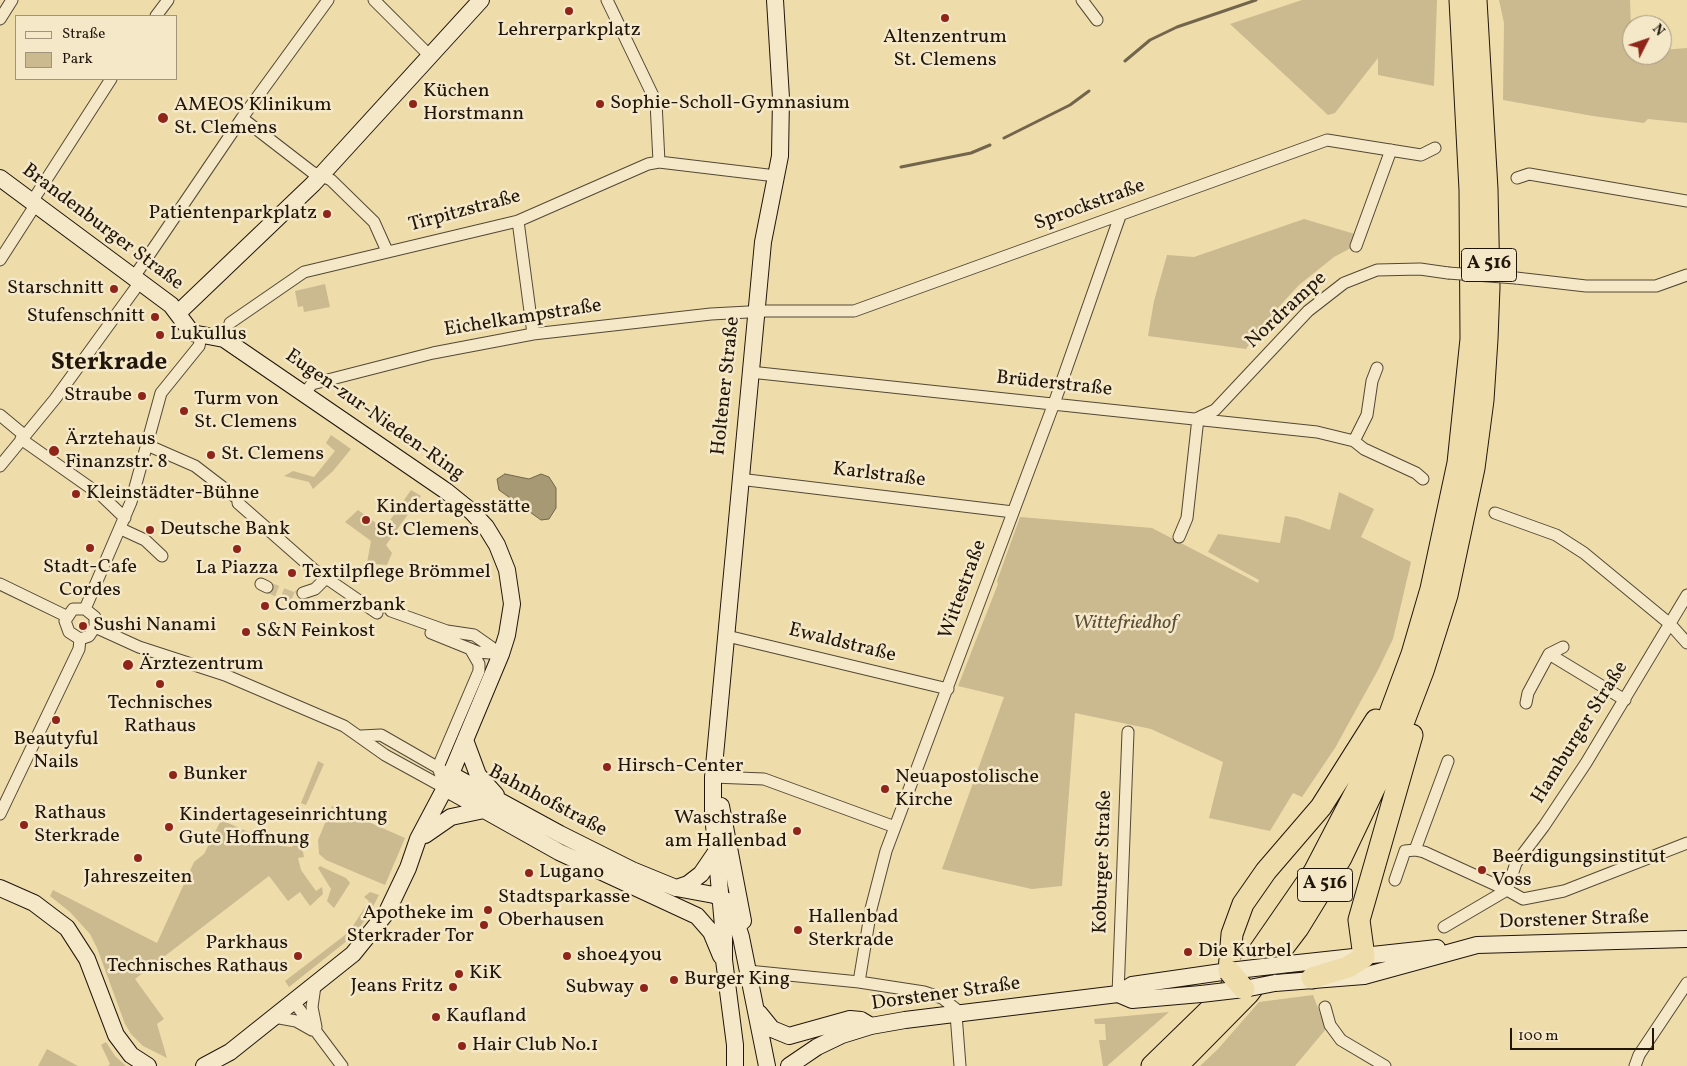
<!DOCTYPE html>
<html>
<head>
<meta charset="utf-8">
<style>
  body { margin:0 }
  #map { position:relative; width:1687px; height:1066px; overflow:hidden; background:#eedcab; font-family:Vollkorn,serif }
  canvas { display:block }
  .legend { position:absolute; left:15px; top:15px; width:162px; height:65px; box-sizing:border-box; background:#f4e8c8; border:1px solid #a0947d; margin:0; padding:6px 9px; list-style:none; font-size:15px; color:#21160c }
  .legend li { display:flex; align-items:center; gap:10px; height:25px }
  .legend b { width:25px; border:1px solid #a0947d }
  .north { position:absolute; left:1622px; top:15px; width:50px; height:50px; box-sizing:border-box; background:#f4e8c8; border:1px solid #a0947d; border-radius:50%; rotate:49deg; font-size:14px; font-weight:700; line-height:20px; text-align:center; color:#21160c }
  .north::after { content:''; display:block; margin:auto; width:18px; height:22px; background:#8f2418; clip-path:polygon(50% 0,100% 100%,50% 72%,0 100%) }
  .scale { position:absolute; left:1510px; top:1028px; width:144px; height:22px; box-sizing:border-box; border:2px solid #21160c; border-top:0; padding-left:6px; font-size:15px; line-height:18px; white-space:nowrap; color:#21160c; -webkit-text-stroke:4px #f4e8c8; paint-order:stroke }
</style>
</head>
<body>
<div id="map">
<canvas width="1687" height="1066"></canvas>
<ul class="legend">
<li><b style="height:6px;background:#f4e8c8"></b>Straße</li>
<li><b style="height:14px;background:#cbba90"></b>Park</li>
</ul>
<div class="north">N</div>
<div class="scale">100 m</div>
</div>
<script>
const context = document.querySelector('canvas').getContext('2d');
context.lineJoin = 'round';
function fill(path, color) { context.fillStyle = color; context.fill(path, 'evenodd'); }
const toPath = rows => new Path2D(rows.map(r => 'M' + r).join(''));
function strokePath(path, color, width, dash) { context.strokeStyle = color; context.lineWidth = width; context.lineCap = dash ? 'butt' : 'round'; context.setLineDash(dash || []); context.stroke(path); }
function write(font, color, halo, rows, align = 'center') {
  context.font = font + ' Vollkorn,serif'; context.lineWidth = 5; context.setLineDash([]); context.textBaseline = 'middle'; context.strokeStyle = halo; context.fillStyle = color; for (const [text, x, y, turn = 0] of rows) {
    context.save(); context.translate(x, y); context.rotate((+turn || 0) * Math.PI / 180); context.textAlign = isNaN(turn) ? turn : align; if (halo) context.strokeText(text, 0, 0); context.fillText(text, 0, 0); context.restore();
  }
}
const green = toPath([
  [1302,0,1437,0,1434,86,1378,75,1378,58,1335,113,1328,115,1230,24],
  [1499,0,1630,0,1632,55,1662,55,1662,50,1687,48,1687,123,1648,119,1644,123,1593,116,1503,100,1504,23],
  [1304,219,1355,234,1351,248,1334,257,1299,285,1262,325,1246,349,1148,336,1154,301,1167,255,1194,257],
  [325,284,330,307,304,312,303,306,298,307,295,291],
  [331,435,351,449,333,471,313,489,309,482,284,476,293,471,314,477,335,451,326,443],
  [411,490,421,496,386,545,392,553,387,565,373,564,366,568,371,541,345,522,358,510,384,529],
  [1339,492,1374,509,1361,537,1411,562,1393,639,1378,670,1335,748,1302,797,1293,793,1270,831,1209,818,1223,762,1151,729,1075,713,1062,886,1032,889,942,869,1004,697,958,686,998,584,997,581,1020,517,1152,528,1258,583,1259,580,1208,552,1218,534,1280,543,1285,516,1297,518,1330,530],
  [318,761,324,764,306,805,301,803],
  [332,806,405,838,385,885,326,860,319,854,318,840],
  [221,820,281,846,292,847,294,841,298,843,303,852,304,857,298,858,301,870,316,891,322,887,323,894,310,906,300,892,288,901,269,876,135,979,164,1019,157,1024,167,1058,143,1046,131,1034,125,1024,97,948,90,934,70,912,50,896,53,890,157,943,194,862,204,854],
  [320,866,346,878,350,883,334,908,327,901,331,889,318,868],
  [370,892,379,895,368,916,353,936,289,987,285,981,349,932,369,901,364,897],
  [1313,995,1326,1029,1295,1066,1200,1066,1218,1049,1259,1002],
  [1169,1012,1107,1066,1103,1066,1099,1040,1106,1040,1105,1024,1095,1024,1094,1019],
  [106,1042,115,1056,126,1066,108,1066,110,1064,101,1045],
  [47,1049,78,1066,38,1066]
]);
const water = toPath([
  [505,474,529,479,541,474,549,477,556,488,556,508,549,519,541,520,499,490,497,479,505,474]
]);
const stream = toPath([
  [1125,61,1150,40,1177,27,1256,0],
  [1004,138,1070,105,1089,91],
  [901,167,971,153,990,145]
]);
const streetTunnel = toPath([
  [267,587,294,598,303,593],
  [379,606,391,611]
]);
const street = toPath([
  [374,0,431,57],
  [607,0,656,102,659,162],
  [1082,0,1097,20],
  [156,16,168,0],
  [0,19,12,0],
  [242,118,312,172,331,180,374,222,387,251],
  [1517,178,1529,174,1687,201],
  [518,221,533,334],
  [1356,246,1391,150],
  [0,260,36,204,35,197,111,79],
  [134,277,242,118,328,0],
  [1516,278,1586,286,1656,286,1687,275],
  [230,323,304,272,518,221,648,164,659,162,776,176],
  [750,372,1317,432,1354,441,1364,449,1416,473,1423,479],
  [304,394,312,384,433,353,533,334,711,314,767,311,854,311,1327,140,1421,155,1435,148],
  [0,415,24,435],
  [1200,417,1215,410,1308,311,1344,283,1377,270,1420,269,1448,273],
  [21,439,102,496,125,518],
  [1354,441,1367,415,1372,381,1377,368],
  [147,445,195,466,238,499,238,503,313,569,377,613],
  [0,466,55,399,140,282],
  [739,479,1013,512],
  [1495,513,1556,535,1584,553,1670,624,1687,643],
  [121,529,145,540,162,556],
  [1179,537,1187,518,1198,418],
  [0,584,66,616],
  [261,584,267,587],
  [303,593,315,589,326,578],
  [391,611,447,631,474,635,501,654],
  [95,627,139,647,225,675,344,726,385,755,445,788],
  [431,633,478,652,501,654],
  [727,636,948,689],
  [80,639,69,632,65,621,73,609,85,609],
  [1549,654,1625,700],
  [1526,703,1528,693,1549,654,1563,647],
  [361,736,381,735,442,770],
  [713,777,764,779,895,827],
  [445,788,438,767,479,671,479,664,471,650],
  [0,814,79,649,80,639,89,636,95,627,95,617,85,609,131,502,161,393,199,346,201,337],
  [1415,850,1448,761],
  [1395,880,1405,851,1415,850,1424,852,1507,890,1516,863,1544,826,1586,763,1687,595],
  [1444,927,1507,890,1523,899,1564,891,1687,843],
  [748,971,859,982,924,992,942,998,961,1013],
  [859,982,871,909,886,851,1056,398,1120,216],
  [315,986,312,1007,316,1027],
  [1118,994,1128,732],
  [294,1002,342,1066],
  [1325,1007,1330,1025,1341,1040,1385,1066],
  [956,1014,960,1066],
  [274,1017,296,1021,312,1030],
  [1635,1066,1639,1055,1687,983]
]);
const secondary = toPath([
  [0,178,171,305,192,333,224,339,446,491,472,512,486,527,497,545,507,570,512,604,507,635,501,654,445,788,418,839,408,868,387,912,353,954,230,1052,204,1066],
  [178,313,313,184,481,0],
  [465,740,478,775,496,795],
  [450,774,560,834,632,870,676,888,714,895,725,900,734,915,741,937,767,1066],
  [445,788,559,852,697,916,711,932,721,956],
  [721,806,743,921],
  [425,835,451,817,484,810],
  [0,888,34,903,67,928,87,959,116,1035,131,1055,148,1066],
  [676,888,688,884,701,874,716,852],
  [1289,964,1437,948],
  [1275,983,1364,976,1477,945,1687,939],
  [1118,994,1132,1000,1201,994],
  [759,1013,772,1029,789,1036,850,1019,861,1020,871,1026],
  [735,1066,735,1045,724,960,724,937,713,814,713,777,763,242,780,156,781,98,775,0],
  [789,1066,817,1047,842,1035,871,1026,905,1020,1118,994,1132,985,1229,971]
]);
const highway = toPath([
  [1229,971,1232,934,1243,904,1266,871,1321,807,1376,720],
  [1312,978,1348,967,1364,957,1359,920,1412,735],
  [1152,1066,1225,995,1249,966,1314,872,1364,776,1380,740,1412,654,1431,589,1458,463,1471,339,1470,190,1460,0],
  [1177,1066,1248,994,1298,928,1341,858,1394,747,1423,671,1447,595,1474,468,1483,400,1487,339,1489,287,1487,189,1476,0]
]);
const streetBridge = toPath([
  [1448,273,1516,278]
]);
const secondaryBridge = toPath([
  [1229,971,1289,964],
  [1201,994,1244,989,1275,983]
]);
const highwayBridge = toPath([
  [1229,971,1244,989]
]);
const markers = [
  [569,11,5,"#8f2418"],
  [945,18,5,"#8f2418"],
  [413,104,5,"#8f2418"],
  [600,104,5,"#8f2418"],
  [163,118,6,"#8f2418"],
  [327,214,5,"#8f2418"],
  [114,289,5,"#8f2418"],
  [155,317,5,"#8f2418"],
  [160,335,5,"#8f2418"],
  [142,396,5,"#8f2418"],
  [184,411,5,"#8f2418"],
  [54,451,6,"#8f2418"],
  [211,455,5,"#8f2418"],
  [76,494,5,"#8f2418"],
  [366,520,5,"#8f2418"],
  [150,530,5,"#8f2418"],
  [90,548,5,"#8f2418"],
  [237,549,5,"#8f2418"],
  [292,573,5,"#8f2418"],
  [265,606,5,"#8f2418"],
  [83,626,5,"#8f2418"],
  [246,632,5,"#8f2418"],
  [128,665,6,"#8f2418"],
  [160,684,5,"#8f2418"],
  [56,720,5,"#8f2418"],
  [607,767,5,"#8f2418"],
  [173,775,5,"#8f2418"],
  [885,789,5,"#8f2418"],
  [24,825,5,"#8f2418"],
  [169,827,5,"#8f2418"],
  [797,831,5,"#8f2418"],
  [138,858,5,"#8f2418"],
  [1482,870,5,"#8f2418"],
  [529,873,5,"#8f2418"],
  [488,910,5,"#8f2418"],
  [484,925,5,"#8f2418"],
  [798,930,5,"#8f2418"],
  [1188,952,5,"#8f2418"],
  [298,956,5,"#8f2418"],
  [567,956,5,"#8f2418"],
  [459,974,5,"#8f2418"],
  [674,980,5,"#8f2418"],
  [453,987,5,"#8f2418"],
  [644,988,5,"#8f2418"],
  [436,1017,5,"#8f2418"],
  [462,1046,5,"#8f2418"]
];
const shields = [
  [1489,265,55],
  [1325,885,55]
];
const shieldNames = [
  ["A 516",1489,265],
  ["A 516",1325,885]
];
const poiNames = [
  ["Lehrerparkplatz",569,31,"center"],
  ["Altenzentrum",945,38,"center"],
  ["St. Clemens",945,61,"center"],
  ["Küchen",423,92],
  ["Horstmann",423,115],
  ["Sophie-Scholl-Gymnasium",610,104],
  ["AMEOS Klinikum",174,106],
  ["St. Clemens",174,129],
  ["Patientenparkplatz",317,214,"right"],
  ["Starschnitt",104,289,"right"],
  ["Stufenschnitt",145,317,"right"],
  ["Lukullus",170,335],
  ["Straube",132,396,"right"],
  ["Turm von",194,400],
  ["St. Clemens",194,423],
  ["Ärztehaus",65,440],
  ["Finanzstr. 8",65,463],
  ["St. Clemens",221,455],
  ["Kleinstädter-Bühne",86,494],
  ["Kindertagesstätte",376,508],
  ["St. Clemens",376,531],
  ["Deutsche Bank",160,530],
  ["Stadt-Cafe",90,568,"center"],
  ["Cordes",90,591,"center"],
  ["La Piazza",237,569,"center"],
  ["Textilpflege Brömmel",302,573],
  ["Commerzbank",275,606],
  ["Sushi Nanami",93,626],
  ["S&N Feinkost",256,632],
  ["Ärztezentrum",139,665],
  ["Technisches",160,704,"center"],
  ["Rathaus",160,727,"center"],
  ["Beautyful",56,740,"center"],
  ["Nails",56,763,"center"],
  ["Hirsch-Center",617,767],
  ["Bunker",183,775],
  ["Neuapostolische",895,778],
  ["Kirche",895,801],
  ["Rathaus",34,814],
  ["Sterkrade",34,837],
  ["Kindertageseinrichtung",179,816],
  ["Gute Hoffnung",179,839],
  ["Waschstraße",787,819,"right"],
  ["am Hallenbad",787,842,"right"],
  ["Beerdigungsinstitut",1492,858],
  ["Voss",1492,881],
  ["Lugano",539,873],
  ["Jahreszeiten",138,878,"center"],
  ["Stadtsparkasse",498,898],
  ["Oberhausen",498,921],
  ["Apotheke im",474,914,"right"],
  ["Sterkrader Tor",474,937,"right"],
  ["Hallenbad",808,918],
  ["Sterkrade",808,941],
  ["Parkhaus",288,944,"right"],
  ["Technisches Rathaus",288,967,"right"],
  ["Die Kurbel",1198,952],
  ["shoe4you",577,956],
  ["KiK",469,974],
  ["Burger King",684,980],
  ["Jeans Fritz",443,987,"right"],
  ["Subway",634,988,"right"],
  ["Kaufland",446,1017],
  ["Hair Club No.1",472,1046]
];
const streetNames = [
  ["Sprockstraße",1090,206,-20],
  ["Tirpitzstraße",465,212,-15],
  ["Brandenburger Straße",102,228,37],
  ["Nordrampe",1287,311,-43],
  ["Eichelkampstraße",523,319,-9],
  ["Brüderstraße",1054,385,6],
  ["Holtener Straße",727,386,-84],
  ["Eugen-zur-Nieden-Ring",374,416,35],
  ["Karlstraße",879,476,7],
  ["Wittestraße",964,590,-70],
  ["Ewaldstraße",842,644,14],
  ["Hamburger Straße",1581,733,-58],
  ["Bahnhofstraße",547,802,28],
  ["Koburger Straße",1104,862,-88],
  ["Dorstener Straße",1574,921,-2],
  ["Dorstener Straße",946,995,-8]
];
const parkNames = [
  ["Wittefriedhof",1125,624]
];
const districtNames = [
  ["Sterkrade",109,364]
];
fill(green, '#cbba90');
fill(water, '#a89975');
strokePath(water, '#72654b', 1);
strokePath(stream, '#72654b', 3);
strokePath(streetTunnel, '#cfbe93', 11, [11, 5.5]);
strokePath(street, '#544834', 13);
strokePath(secondary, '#21160c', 18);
strokePath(highway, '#21160c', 23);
strokePath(street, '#f4e8c8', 11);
strokePath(secondary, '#f4e8c8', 16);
strokePath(highway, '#eedcab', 21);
strokePath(streetBridge, '#544834', 13, []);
strokePath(secondaryBridge, '#21160c', 18, []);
strokePath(highwayBridge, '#21160c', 23, []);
strokePath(streetBridge, '#f4e8c8', 11);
strokePath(secondaryBridge, '#f4e8c8', 16);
strokePath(highwayBridge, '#eedcab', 21);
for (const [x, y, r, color] of markers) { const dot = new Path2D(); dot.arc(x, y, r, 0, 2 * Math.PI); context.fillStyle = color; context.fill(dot); strokePath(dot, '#f4e8c8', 2); }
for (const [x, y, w] of shields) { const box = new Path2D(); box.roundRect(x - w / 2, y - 16.5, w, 33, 4); context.fillStyle = '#f4e8c8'; context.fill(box); strokePath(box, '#21160c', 1); }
write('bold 19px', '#21160c', null, shieldNames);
write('20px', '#21160c', '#f4e8c8', poiNames, 'left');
write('20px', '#21160c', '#f4e8c8', streetNames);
write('italic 20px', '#5c4f3a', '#f4e8c8', parkNames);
write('bold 25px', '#21160c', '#f4e8c8', districtNames);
</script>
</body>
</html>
